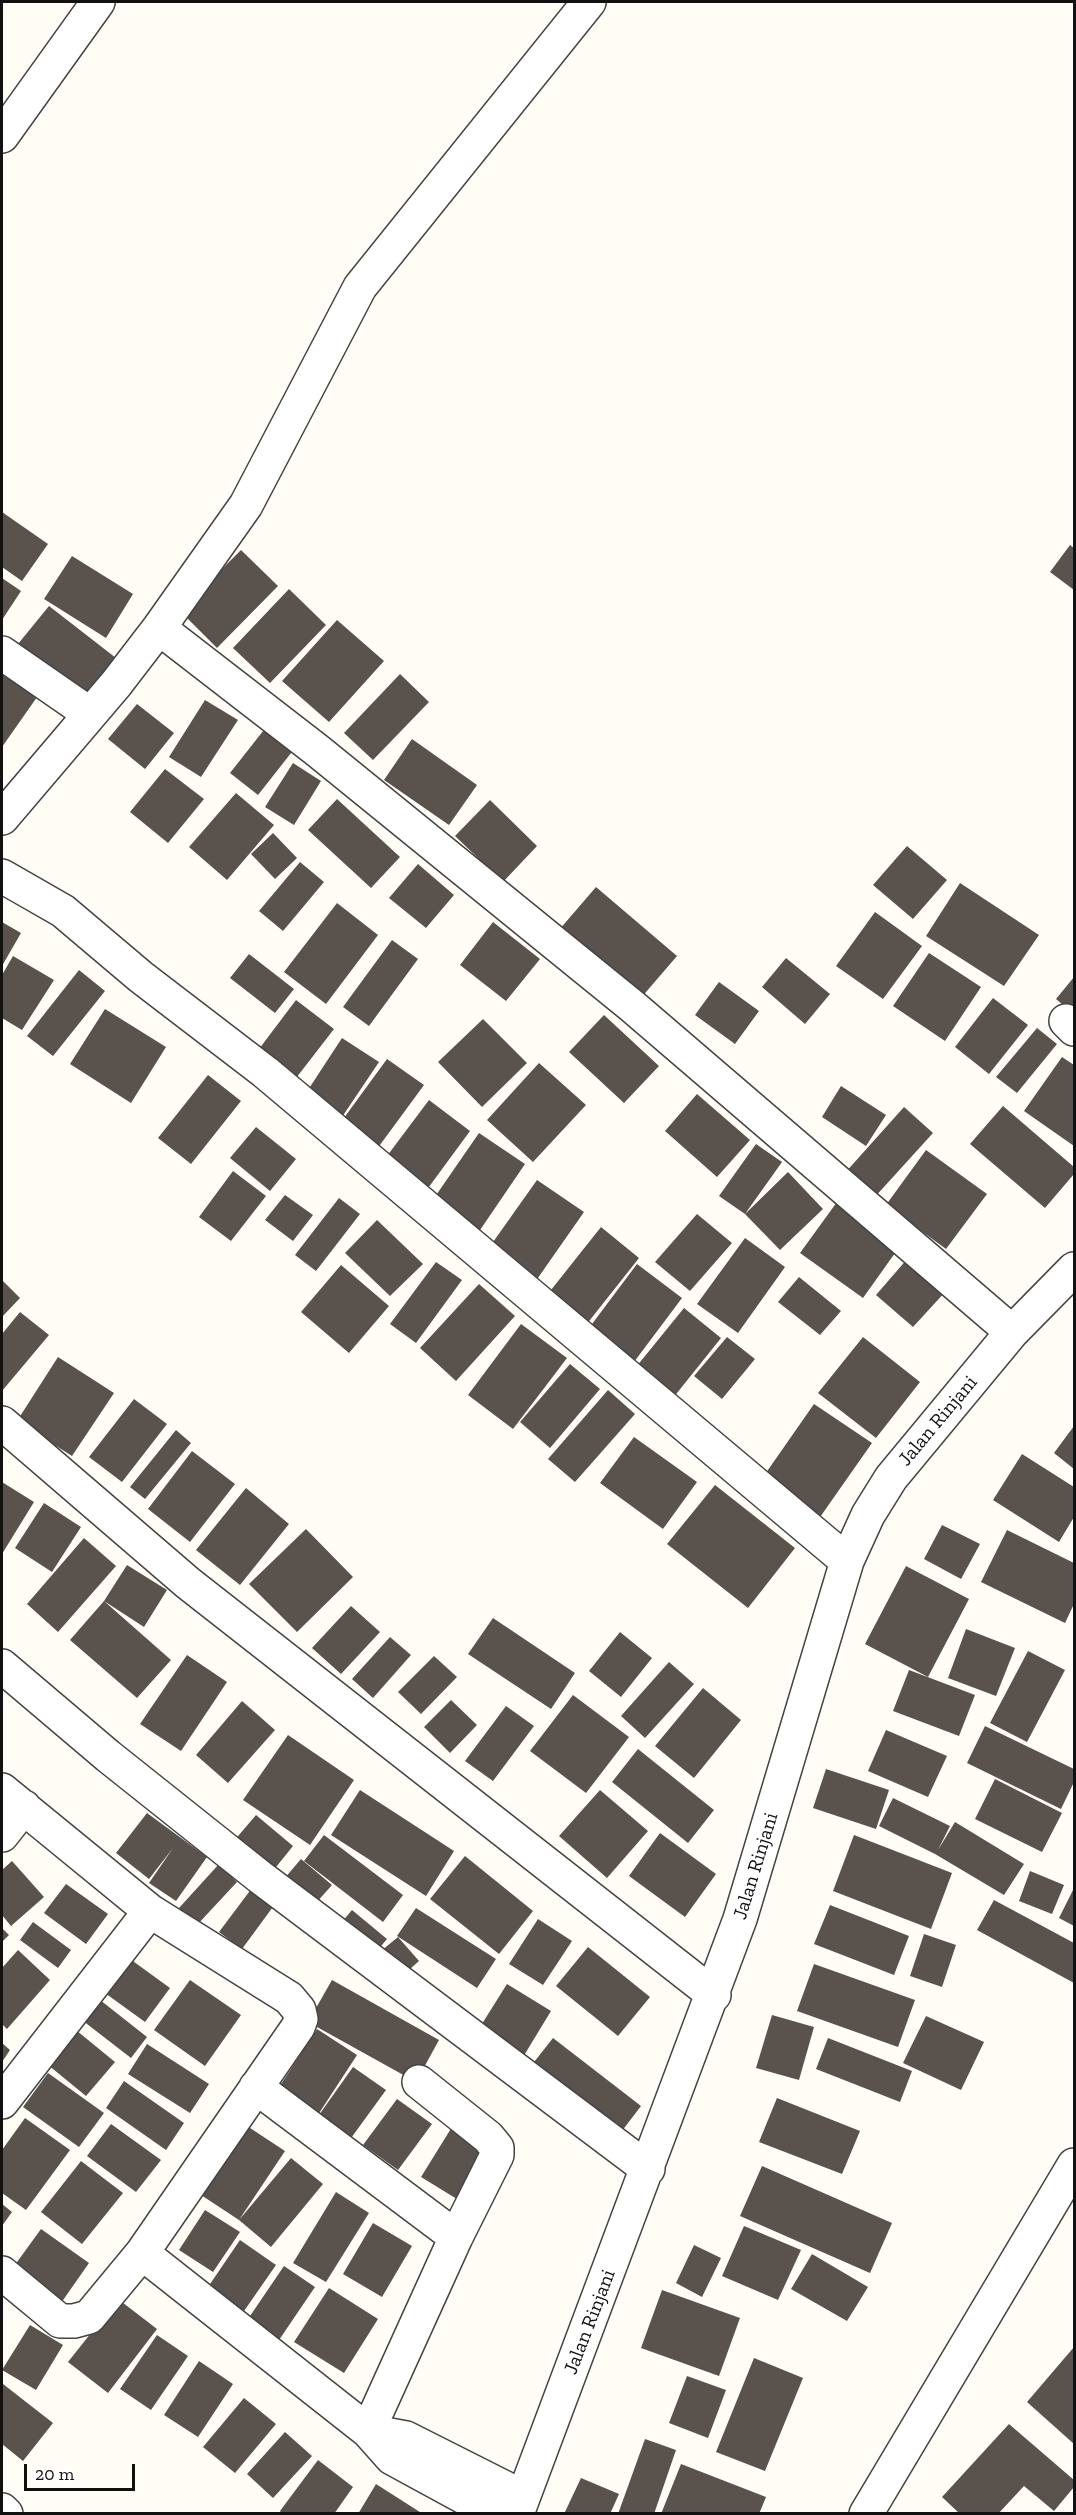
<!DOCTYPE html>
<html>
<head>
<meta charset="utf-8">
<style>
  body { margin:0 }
  #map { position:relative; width:1076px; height:2515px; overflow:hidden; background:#fffdf5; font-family:"Zilla Slab",serif }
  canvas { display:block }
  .frame { position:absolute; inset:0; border:3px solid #111; pointer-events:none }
  .scale { position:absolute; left:24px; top:2464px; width:111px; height:27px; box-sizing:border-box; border:3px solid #111; border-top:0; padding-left:8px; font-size:18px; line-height:21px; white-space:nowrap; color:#111; -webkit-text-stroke:4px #fff; paint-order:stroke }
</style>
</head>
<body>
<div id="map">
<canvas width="1076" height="2515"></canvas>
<div class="frame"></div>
<div class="scale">20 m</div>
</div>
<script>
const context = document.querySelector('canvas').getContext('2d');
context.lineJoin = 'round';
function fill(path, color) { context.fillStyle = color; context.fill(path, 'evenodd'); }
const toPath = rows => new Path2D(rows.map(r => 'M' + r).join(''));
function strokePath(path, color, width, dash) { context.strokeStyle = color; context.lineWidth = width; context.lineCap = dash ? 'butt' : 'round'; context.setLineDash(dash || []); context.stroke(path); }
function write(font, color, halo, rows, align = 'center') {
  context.font = font + ' "Zilla Slab",serif'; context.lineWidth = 6; context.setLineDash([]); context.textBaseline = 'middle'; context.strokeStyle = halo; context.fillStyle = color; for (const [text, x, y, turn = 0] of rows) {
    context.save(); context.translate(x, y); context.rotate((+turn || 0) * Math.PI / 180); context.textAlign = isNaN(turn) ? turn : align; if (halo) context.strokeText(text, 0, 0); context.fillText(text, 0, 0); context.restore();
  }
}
const building = toPath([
  [2,512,48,544,22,581,2,567],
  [1070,545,1074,548,1074,590,1050,572],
  [241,550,278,586,217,648,180,611],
  [72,556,133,594,106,638,44,599],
  [2,578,21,591,2,620],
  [289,589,326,625,270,683,233,648],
  [49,606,116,658,86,696,18,644],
  [337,620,384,661,329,722,282,681],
  [2,662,42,690,2,747],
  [400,674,429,702,373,760,344,733],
  [205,700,238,720,201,777,169,757],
  [137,704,174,733,145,769,108,739],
  [267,726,295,748,258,795,230,773],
  [412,739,477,785,449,825,384,780],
  [293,763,321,781,294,825,265,807],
  [165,769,204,799,168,843,130,812],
  [236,793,274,825,227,880,189,847],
  [337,799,400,857,371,888,308,830],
  [490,800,537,846,503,882,455,836],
  [273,833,297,858,275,879,251,854],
  [907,846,947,880,913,919,873,885],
  [300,862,324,882,283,931,259,911],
  [418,864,454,895,426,928,389,898],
  [960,883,1039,935,1004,986,926,936],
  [596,887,677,956,640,999,559,930],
  [337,903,378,935,326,1004,284,972],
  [875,912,922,946,883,999,836,966],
  [2,922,21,933,2,966],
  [493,922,540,959,506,1001,460,965],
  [392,940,418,959,369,1026,343,1007],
  [929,953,981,987,945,1041,893,1006],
  [249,954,294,989,275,1013,230,978],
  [13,956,54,980,22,1030,2,1018,2,975],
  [786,958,830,994,805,1024,762,987],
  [79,970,105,991,53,1056,27,1036],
  [1074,977,1074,1014,1056,999],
  [719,982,759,1011,735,1044,695,1015],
  [993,998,1028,1025,989,1074,955,1047],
  [296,1000,334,1029,293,1082,256,1053],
  [105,1009,166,1047,131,1103,70,1064],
  [604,1015,659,1066,624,1103,569,1052],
  [483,1019,527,1063,482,1107,438,1062],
  [1037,1028,1057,1044,1017,1093,996,1077],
  [342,1038,379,1062,342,1117,306,1093],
  [1062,1057,1074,1065,1074,1146,1024,1111],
  [387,1059,424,1085,377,1149,341,1122],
  [539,1063,586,1105,533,1162,487,1120],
  [208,1075,241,1101,191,1164,158,1138],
  [841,1086,886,1115,866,1146,822,1117],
  [697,1094,750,1140,717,1177,665,1131],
  [429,1100,470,1131,423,1195,381,1164],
  [1003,1106,1074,1167,1074,1174,1045,1208,970,1144],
  [904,1107,933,1133,873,1199,844,1174],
  [256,1127,296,1159,270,1191,230,1158],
  [479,1133,525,1164,476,1236,430,1204],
  [756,1144,782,1162,745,1214,788,1172,823,1209,780,1250,745,1214,719,1196],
  [926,1150,987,1194,946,1249,886,1205],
  [233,1171,266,1196,231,1241,199,1217],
  [537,1180,584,1212,533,1285,486,1252],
  [285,1195,313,1215,293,1241,265,1220],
  [339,1198,360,1214,316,1271,295,1255],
  [837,1202,900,1246,863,1298,800,1253],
  [697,1214,732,1243,690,1291,655,1262],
  [377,1220,423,1264,390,1296,345,1253],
  [601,1227,639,1258,586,1325,547,1295],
  [745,1238,785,1267,738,1333,697,1304],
  [908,1258,946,1291,913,1327,876,1295],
  [436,1262,462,1280,416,1343,390,1324],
  [637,1264,682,1298,631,1366,586,1332],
  [341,1265,389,1306,349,1353,301,1312],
  [799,1277,841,1311,820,1335,778,1302],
  [2,1280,20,1298,2,1317],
  [479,1284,515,1316,456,1381,420,1348],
  [684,1308,721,1338,669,1403,632,1372],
  [20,1312,49,1335,2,1391,2,1334],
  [521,1324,567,1358,513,1429,468,1395],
  [727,1337,755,1359,722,1399,694,1376],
  [863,1337,920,1382,876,1438,818,1393],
  [58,1357,114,1393,72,1456,17,1421],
  [570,1364,600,1389,550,1448,520,1422],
  [608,1390,635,1414,575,1482,548,1459],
  [134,1399,167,1424,122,1482,89,1457],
  [814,1404,872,1443,818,1520,761,1480],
  [1074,1426,1074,1469,1054,1453],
  [176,1430,191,1443,145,1499,130,1487],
  [634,1437,697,1482,663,1529,600,1483],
  [192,1451,235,1484,190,1542,148,1509],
  [1022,1454,1074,1487,1074,1517,1059,1542,993,1500],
  [2,1482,34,1502,2,1554],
  [715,1485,795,1548,748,1608,667,1544],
  [246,1488,289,1524,240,1585,196,1550],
  [44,1503,81,1527,52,1572,15,1548],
  [942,1525,980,1544,961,1579,924,1559],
  [306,1529,353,1577,297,1632,249,1584],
  [1007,1530,1074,1563,1074,1604,1065,1623,981,1582],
  [84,1538,116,1566,58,1632,27,1604],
  [127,1565,167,1590,144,1627,104,1601,171,1660,137,1698,70,1640,104,1601],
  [906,1566,969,1599,928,1677,865,1644],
  [351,1606,380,1632,341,1674,312,1648],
  [493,1618,575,1673,551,1709,468,1654],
  [966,1629,1015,1648,996,1696,948,1678],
  [620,1632,652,1658,621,1697,589,1671],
  [390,1637,411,1655,373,1698,352,1679],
  [1028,1651,1065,1670,1027,1742,990,1723],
  [187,1655,227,1682,181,1751,140,1724],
  [434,1656,457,1677,421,1714,398,1692],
  [669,1662,694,1684,645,1738,621,1716],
  [909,1670,975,1695,959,1736,893,1711],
  [703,1688,741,1720,694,1778,655,1746],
  [573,1695,629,1737,586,1793,530,1751],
  [451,1700,477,1725,450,1753,424,1727],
  [242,1701,275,1730,228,1783,196,1755],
  [506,1706,534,1726,493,1781,465,1761],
  [985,1726,1074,1769,1074,1782,1061,1809,967,1763],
  [886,1730,947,1756,928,1797,868,1771],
  [288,1735,354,1780,310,1845,243,1800],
  [638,1749,714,1810,688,1843,612,1782],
  [826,1769,889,1790,876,1829,813,1808],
  [995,1779,1062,1813,1042,1852,975,1819],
  [360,1790,454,1851,426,1896,331,1835],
  [600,1790,648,1831,607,1878,559,1836],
  [893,1798,950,1826,938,1850,955,1822,1024,1864,1004,1895,935,1854,879,1826],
  [147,1813,207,1857,176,1901,149,1883,173,1848,149,1879,116,1853],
  [256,1815,293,1846,272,1872,233,1842],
  [660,1833,716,1874,685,1917,629,1876],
  [324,1835,403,1895,383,1922,304,1861],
  [854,1835,952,1873,931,1929,833,1891],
  [465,1856,533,1911,499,1954,430,1899],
  [301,1859,332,1885,308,1912,278,1886],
  [12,1861,44,1897,11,1926,2,1915,2,1870],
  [219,1864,237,1882,197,1925,179,1908],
  [1030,1871,1064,1885,1052,1914,1019,1901],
  [66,1884,108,1914,86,1944,44,1913],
  [255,1884,278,1900,242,1949,219,1932],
  [1074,1888,1074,1926,1059,1918],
  [994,1900,1074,1943,1074,1983,977,1930],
  [830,1905,909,1936,894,1975,814,1944],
  [416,1908,496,1959,477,1988,397,1936],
  [352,1910,387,1939,371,1958,336,1929],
  [538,1919,572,1941,543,1985,509,1964],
  [33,1922,71,1950,58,1968,20,1940],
  [2,1928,9,1935,2,1942],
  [924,1934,956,1945,942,1987,910,1976],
  [398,1937,419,1961,402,1976,381,1951],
  [588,1947,650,1997,618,2036,556,1986],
  [18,1950,50,1980,7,2029,2,2024,2,1968],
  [130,1959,170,1988,145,2022,105,1993],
  [814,1964,915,2000,898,2047,797,2011],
  [190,1980,241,2015,205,2066,154,2030],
  [332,1980,439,2040,416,2082,308,2022],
  [507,1984,551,2011,520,2062,475,2035],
  [95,1996,147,2037,131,2058,78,2017],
  [772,2015,814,2027,799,2080,756,2068],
  [926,2016,984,2042,961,2090,903,2063],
  [71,2026,115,2062,86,2096,42,2060],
  [317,2029,357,2055,312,2124,272,2098],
  [553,2038,641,2106,615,2140,527,2071],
  [828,2038,912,2071,900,2102,816,2069],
  [2,2043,10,2050,2,2062],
  [147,2044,209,2084,190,2113,128,2074],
  [353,2067,386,2090,346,2145,314,2122],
  [48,2073,104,2113,79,2147,23,2107],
  [124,2081,184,2123,166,2150,106,2108],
  [777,2098,860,2131,842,2174,759,2142],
  [397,2099,432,2124,398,2170,363,2145],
  [25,2118,70,2150,26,2210,2,2193,2,2150],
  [111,2124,161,2160,136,2192,87,2156],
  [247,2126,285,2151,239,2220,201,2195],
  [452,2127,496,2155,465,2204,421,2177],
  [291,2158,323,2184,271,2247,239,2220],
  [81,2161,123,2193,82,2244,41,2212],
  [762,2166,892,2223,870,2273,740,2216],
  [336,2192,369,2213,326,2282,293,2263],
  [2,2204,12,2212,2,2226],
  [205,2210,240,2232,213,2272,179,2250],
  [373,2223,412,2246,382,2297,343,2274],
  [744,2226,801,2250,778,2300,722,2276],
  [41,2229,89,2263,61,2303,12,2269],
  [240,2240,276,2265,244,2311,208,2287],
  [694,2245,721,2258,702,2297,676,2283],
  [812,2254,868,2287,847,2321,791,2289],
  [284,2266,315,2287,279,2340,248,2319],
  [329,2288,378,2319,344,2373,294,2342],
  [662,2290,740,2318,719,2376,641,2348],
  [118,2299,157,2329,108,2393,68,2362],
  [30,2325,63,2345,36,2390,2,2370],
  [157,2335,188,2356,151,2410,120,2389],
  [1074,2347,1074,2444,1027,2402],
  [754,2358,803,2378,765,2471,716,2452],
  [199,2361,233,2384,198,2437,164,2415],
  [687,2376,726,2390,708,2438,669,2423],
  [3,2384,53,2423,23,2461,2,2444],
  [244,2398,276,2424,235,2473,203,2447],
  [1009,2424,1074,2480,1074,2487,1054,2511,1024,2486,998,2514,960,2514,942,2497],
  [285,2432,312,2456,273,2498,247,2474],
  [645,2439,676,2450,654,2514,618,2514],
  [318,2460,353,2487,334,2514,282,2514,280,2511],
  [681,2464,766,2497,759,2514,661,2514],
  [581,2478,619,2494,610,2514,564,2514],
  [376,2484,423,2514,358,2514]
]);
const minor = toPath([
  [2,136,98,2],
  [159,628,318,751,632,1006,1012,1332],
  [2,653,90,714],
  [2,818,116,684,159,628,246,505,360,287,589,2],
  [2,876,63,911,141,977,265,1072,847,1561],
  [1066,1021,1074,1029],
  [2,1423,188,1583,714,1995],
  [2,1666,108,1756,260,1877,648,2169],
  [2,1790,150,1911,289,1998,299,2010,301,2019,298,2027,142,2253,89,2317,74,2321,60,2321,2,2273],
  [2,1835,24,1807],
  [256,2087,456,2237],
  [2,2102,150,1911],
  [142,2253,368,2431,392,2458,495,2514],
  [368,2431,456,2237,497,2155,497,2148,488,2137,419,2082],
  [368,2431,406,2438,523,2497],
  [2,2510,6,2514],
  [517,2514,740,1919,847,1561,868,1515,891,1478,1012,1332,1074,1269],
  [866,2514,1074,2165]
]);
const streetNames = [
  ["Jalan Rinjani",938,1421,-50],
  ["Jalan Rinjani",756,1866,-73],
  ["Jalan Rinjani",590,2322,-69]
];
fill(building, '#5a524d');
strokePath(minor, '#444', 36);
strokePath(minor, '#fff', 33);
write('20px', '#111', '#fff', streetNames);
</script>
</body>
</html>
